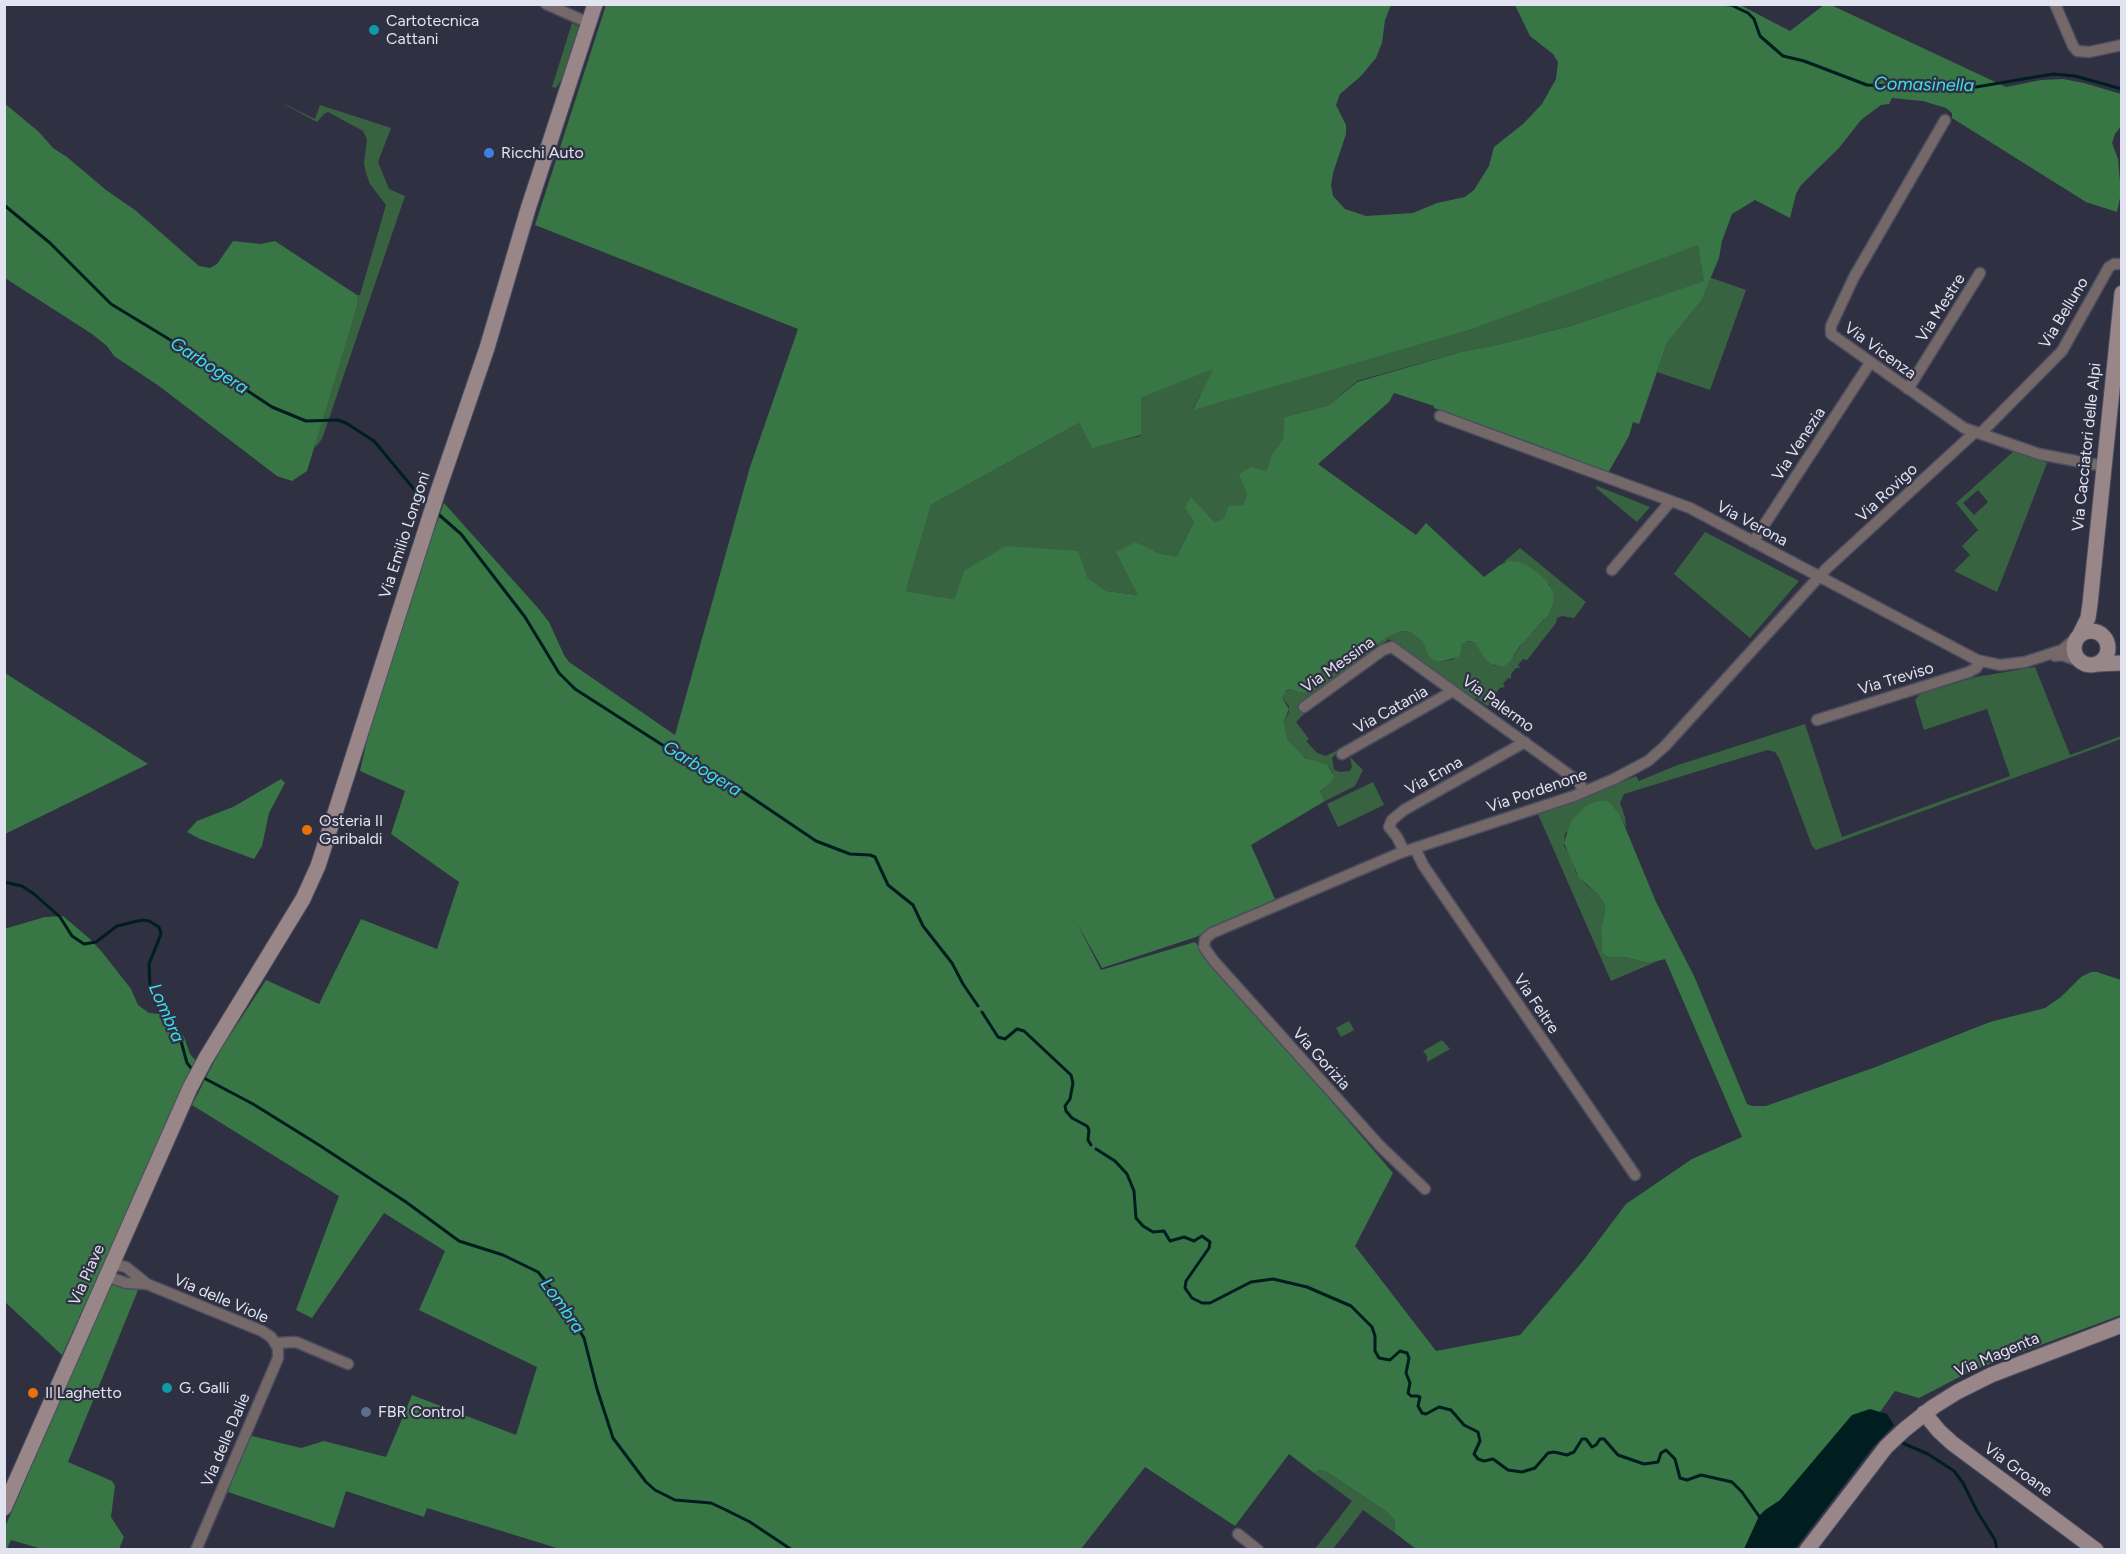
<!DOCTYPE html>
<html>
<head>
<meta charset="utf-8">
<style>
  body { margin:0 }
  #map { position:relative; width:2126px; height:1554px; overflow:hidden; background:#303043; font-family:Figtree,sans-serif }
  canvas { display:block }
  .frame { position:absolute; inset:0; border:6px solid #e2e3f0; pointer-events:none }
</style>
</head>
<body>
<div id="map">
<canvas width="2126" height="1554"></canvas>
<div class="frame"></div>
</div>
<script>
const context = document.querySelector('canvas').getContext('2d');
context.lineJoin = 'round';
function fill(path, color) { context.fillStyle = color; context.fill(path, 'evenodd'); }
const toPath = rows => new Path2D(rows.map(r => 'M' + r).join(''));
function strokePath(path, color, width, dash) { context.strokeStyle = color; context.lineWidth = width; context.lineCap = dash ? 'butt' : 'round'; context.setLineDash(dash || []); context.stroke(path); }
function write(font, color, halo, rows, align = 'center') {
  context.font = font + ' Figtree,sans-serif'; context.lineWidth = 4.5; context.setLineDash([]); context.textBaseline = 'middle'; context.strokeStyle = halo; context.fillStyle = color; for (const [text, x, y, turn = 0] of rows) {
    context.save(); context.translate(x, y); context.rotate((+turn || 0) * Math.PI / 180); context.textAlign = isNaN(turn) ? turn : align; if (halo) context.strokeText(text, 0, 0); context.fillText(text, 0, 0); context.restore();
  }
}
const green = toPath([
  [572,23,578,26,579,32,566,73,556,88,552,87],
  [278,101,315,119,320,105,391,128,378,162,389,189,405,196,322,439,315,448,316,437,358,303,357,295,360,295,386,205,370,184,366,173,364,163,367,139,363,131,328,112,324,114,317,122],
  [1698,244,1705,281,1574,325,1501,344,1461,352,1357,381,1329,405,1284,417,1283,439,1272,454,1266,471,1247,494,1243,505,1224,518,1214,522,1194,522,1177,556,1161,554,1136,542,1139,595,1106,591,1087,577,964,571,954,599,906,591,931,505,1079,423,1092,447,1141,436,1141,398,1214,368,1193,409,1473,329],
  [1709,277,1746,290,1710,390,1657,372,1667,343,1701,301],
  [2015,450,2047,463,1997,592,1954,571,1970,555,1962,546,1978,530,1956,503],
  [1978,490,1988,502,1974,515,1963,503],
  [1597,486,1650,507,1637,522,1596,488],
  [1705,532,1799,581,1750,638,1674,574],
  [1520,548,1586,602,1574,618,1562,616,1557,618,1556,623,1527,660,1523,659,1518,665,1520,668,1516,668,1511,674,1511,679,1508,678,1503,684,1505,687,1500,688,1495,694,1497,697,1490,705,1487,706,1476,698,1473,700,1389,639,1304,703,1304,712,1307,711,1296,722,1309,739,1306,741,1317,753,1326,756,1342,748,1332,758,1334,770,1340,772,1350,771,1352,767,1350,757,1363,770,1355,786,1325,801,1320,791,1332,782,1333,773,1327,764,1311,760,1300,755,1287,739,1284,721,1289,712,1289,706,1282,698,1284,693,1290,689,1298,692,1320,677,1321,671,1327,663,1335,659,1355,660,1386,638,1402,631,1410,632,1422,641,1428,655,1434,661,1439,662,1454,659,1460,648,1461,644,1466,641,1475,643,1483,657,1495,666,1513,657,1523,642,1544,620,1554,600,1550,585,1532,568,1504,562,1500,565],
  [2035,667,2070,755,2121,736,2121,739,1816,850,1812,846,1780,760,1775,752,1767,750,1624,794,1620,803,1625,817,1626,828,1620,815,1565,833,1564,846,1571,857,1576,873,1585,884,1597,893,1604,903,1605,912,1601,927,1602,953,1608,957,1624,957,1649,963,1658,961,1611,981,1538,814,1582,799,1636,776,1639,781,1675,766,1805,724,1842,837,2010,776,1987,709,1924,730,1915,700,1920,694,1976,677],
  [1373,782,1384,805,1338,827,1327,804],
  [1349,1021,1354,1030,1341,1037,1336,1028],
  [1442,1040,1450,1049,1427,1062,1427,1056,1423,1051],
  [1320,1470,1327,1472,1387,1512,1395,1521,1395,1533,1363,1510,1333,1549,1315,1549,1352,1501,1314,1473]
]);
const forest = toPath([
  [606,5,1391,5,1385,20,1382,43,1376,58,1361,76,1340,94,1336,105,1346,125,1346,134,1333,173,1331,185,1333,196,1345,209,1366,216,1413,213,1437,203,1465,197,1474,190,1489,166,1494,147,1523,124,1542,104,1556,79,1558,62,1553,54,1530,36,1515,5,1740,5,1790,31,1824,5,1831,5,2006,87,2041,80,2063,79,2084,83,2121,94,2121,126,2115,134,2112,143,2118,159,2120,182,2120,198,2117,212,2086,202,1952,118,1952,113,1946,108,1923,101,1892,98,1889,104,1881,105,1861,120,1839,148,1801,185,1796,194,1790,218,1755,200,1732,214,1722,241,1719,258,1701,301,1667,343,1639,424,1633,422,1629,436,1608,473,1532,443,1434,408,1434,406,1394,393,1389,402,1318,464,1416,535,1426,523,1484,577,1500,565,1509,561,1519,562,1532,568,1546,580,1553,591,1554,600,1549,614,1519,647,1511,660,1503,667,1491,664,1483,657,1475,643,1469,641,1461,644,1461,652,1458,657,1439,662,1434,661,1428,655,1422,641,1410,632,1402,631,1386,638,1355,660,1335,659,1327,663,1321,671,1319,680,1306,692,1298,692,1290,689,1286,691,1282,698,1289,709,1284,721,1287,739,1305,758,1327,764,1334,776,1332,782,1320,791,1325,801,1251,845,1275,899,1196,937,1102,968,1077,923,1101,970,1195,942,1393,1173,1355,1246,1436,1351,1520,1335,1583,1261,1626,1204,1692,1159,1742,1137,1665,959,1649,963,1624,957,1608,957,1602,953,1601,927,1605,912,1604,903,1597,893,1579,878,1564,843,1571,821,1586,806,1598,801,1608,801,1620,815,1656,902,1694,976,1745,1099,1747,1104,1752,1106,1766,1106,1873,1068,1990,1022,2045,1008,2061,997,2081,977,2091,972,2097,972,2121,980,2121,1315,1971,1371,1919,1398,1895,1391,1782,1549,1416,1549,1395,1533,1395,1521,1387,1512,1327,1472,1320,1470,1314,1473,1289,1454,1235,1526,1145,1467,1081,1549,560,1549,427,1508,424,1517,346,1491,334,1528,228,1492,245,1444,252,1436,301,1448,324,1441,386,1457,412,1395,516,1435,537,1367,419,1310,445,1251,384,1213,312,1318,296,1310,339,1196,192,1105,219,1052,266,980,319,1004,361,919,437,949,459,882,391,834,405,791,360,771,375,704,412,590,444,503,538,608,549,622,564,655,569,662,675,735,750,467,798,329,535,225],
  [1698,245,1704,281,1574,325,1501,344,1461,352,1357,382,1329,405,1284,417,1283,439,1272,454,1266,471,1251,467,1239,474,1247,494,1243,505,1229,506,1224,518,1214,522,1191,497,1185,507,1194,522,1177,556,1161,554,1136,542,1116,552,1138,595,1106,591,1087,577,1078,551,1006,546,964,571,954,599,906,591,931,505,1079,423,1092,448,1141,435,1141,398,1213,369,1193,410,1473,329],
  [4,103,39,132,53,148,67,157,106,190,135,210,199,266,210,268,217,264,233,241,261,244,275,241,357,295,358,303,307,471,292,481,277,476,159,386,114,356,107,346,92,334,5,278],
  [5,673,148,764,5,834],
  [281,779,285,783,269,813,262,846,254,859,200,839,187,832,197,821,233,807],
  [63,916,90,939,102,952,131,989,138,1005,149,1013,160,1014,175,1024,184,1037,190,1054,196,1061,62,1355,5,1302,4,929,45,917],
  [111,1284,138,1290,68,1462,112,1481,115,1486,111,1517,124,1537,119,1549,42,1549,11,1540,7,1549,5,1550,5,1527]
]);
const water = toPath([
  [1870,1409,1887,1414,1894,1425,1873,1447,1795,1549,1744,1549,1759,1516,1765,1510,1780,1500,1852,1415]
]);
const stream = toPath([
  [1716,4,1731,5,1748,13,1754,19,1760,36,1783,56,1804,61,1867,85,1887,86,1929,82,1976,87,2053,74,2075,76,2122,89],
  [4,205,50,243,111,304,177,344,272,407,306,421,338,420,346,423,374,441,423,500],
  [437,513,461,534,525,617,559,673,575,689,664,746,690,760,745,793,816,841,850,854,870,855,875,857,888,885,913,905,923,926,952,963,963,984,978,1006],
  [4,882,22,886,34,894,60,917,72,936,84,944,96,942,117,926,142,920,149,921,159,927,161,934,149,964,150,987,155,1003,181,1041,187,1063,192,1069],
  [982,1012,998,1037,1005,1039,1017,1029,1024,1031,1071,1075,1073,1083,1070,1099,1065,1106,1066,1111,1072,1118,1087,1126,1089,1130,1088,1140,1091,1145],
  [202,1077,253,1104,319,1145,406,1202,459,1241,503,1255,538,1272,561,1300,584,1338,597,1389,613,1438,646,1482,655,1490,675,1500,711,1503,724,1509,750,1522,792,1550],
  [1096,1149,1115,1161,1127,1174,1134,1191,1136,1218,1143,1226,1153,1232,1164,1231,1170,1241,1184,1237,1194,1241,1202,1236,1210,1242,1209,1248,1186,1281,1185,1288,1192,1298,1202,1303,1210,1303,1251,1282,1273,1279,1307,1287,1351,1306,1372,1327,1375,1336,1375,1351,1379,1358,1390,1360,1400,1351,1407,1353,1409,1358,1406,1373,1410,1383,1408,1393,1411,1396,1417,1396,1420,1397,1418,1406,1422,1413,1426,1414,1439,1407,1451,1410,1464,1425,1478,1432,1480,1441,1474,1454,1478,1459,1484,1461,1493,1459,1508,1470,1522,1472,1535,1468,1548,1453,1554,1452,1567,1455,1574,1452,1582,1439,1586,1439,1592,1447,1596,1445,1600,1439,1604,1439,1618,1455,1644,1464,1658,1462,1661,1453,1666,1450,1675,1459,1680,1478,1687,1480,1701,1475,1732,1482,1742,1492,1761,1519],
  [1900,1442,1928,1454,1954,1471,1963,1483,1977,1511,1995,1540,1997,1550]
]);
const street = toPath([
  [546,4,589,23],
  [2055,4,2073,46,2077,51,2089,52,2122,45],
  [1945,120,1854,277,1831,326,1831,334,1964,428,2039,454,2103,466],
  [1908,389,1980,273],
  [1440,416,1690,508,1977,660,2000,665,2025,662,2062,650,2076,638],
  [1981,433,2062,351,2109,267,2114,264,2122,264],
  [1753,542,1870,363],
  [1612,570,1671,501],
  [2055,656,2062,655,2079,661],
  [1304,707,1383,650,1392,647,1578,781,1584,791],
  [1817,720,1969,672,1976,668,1981,661],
  [1342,754,1453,691],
  [1415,848,1423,865,1635,1175],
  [1404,851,1397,837,1389,827,1392,820,1404,810,1525,742],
  [1425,1189,1380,1146,1213,960,1204,947,1205,939,1212,933,1400,853,1574,796,1614,779,1648,761,1665,746,1827,568,1975,432],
  [112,1264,126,1267,147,1284],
  [106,1276,126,1283,147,1284,262,1331,271,1337,278,1348,278,1358,196,1550],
  [276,1343,296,1342,348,1364],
  [1238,1534,1258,1550]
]);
const secondary = toPath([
  '2074 648a17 17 0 1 1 34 0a17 17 0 1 1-34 0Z',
  [2080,634,2088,618,2090,604,2122,293],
  [2097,664,2122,663],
  [1924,1413,1939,1431,1952,1443,2096,1550],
  [4,1508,190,1088,206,1058,303,899,318,866,438,491,487,348,528,209,595,4],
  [1807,1550,1886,1447,1904,1430,1933,1407,1957,1392,1991,1375,2122,1325]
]);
const markers = [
  [374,30,6,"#0f9aa8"],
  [489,153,6,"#3f7fe0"],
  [307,830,6,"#e8710a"],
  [167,1388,6,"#0f9aa8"],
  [33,1393,6,"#e8710a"],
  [366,1412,6,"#5c6f8a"]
];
const poiNames = [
  ["Cartotecnica",386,21],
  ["Cattani",386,39],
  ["Ricchi Auto",501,153],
  ["Osteria Il",319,821],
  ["Garibaldi",319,839],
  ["G. Galli",179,1388],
  ["Il Laghetto",45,1393],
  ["FBR Control",378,1412]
];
const streetNames = [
  ["Via Mestre",1941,308,-58],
  ["Via Belluno",2064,313,-59],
  ["Via Vicenza",1880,351,36],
  ["Via Venezia",1799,444,-57],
  ["Via Cacciatori delle Alpi",2087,447,-84],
  ["Via Rovigo",1887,493,-43],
  ["Via Verona",1752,524,28],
  ["Via Emilio Longoni",405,535,-72],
  ["Via Messina",1338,665,-35],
  ["Via Treviso",1896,679,-17],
  ["Via Palermo",1498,704,36],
  ["Via Catania",1391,710,-29],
  ["Via Enna",1434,776,-29],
  ["Via Pordenone",1537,791,-19],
  ["Via Feltre",1536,1004,56],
  ["Via Gorizia",1321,1059,48],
  ["Via Piave",87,1275,-66],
  ["Via delle Viole",221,1299,23],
  ["Via Magenta",1997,1355,-23],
  ["Via delle Dalie",226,1440,-67],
  ["Via Groane",2018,1470,36]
];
const waterNames = [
  ["Comasinella",1924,85,1],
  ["Garbogera",209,366,33],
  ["Garbogera",702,769,32],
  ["Lombra",166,1013,66],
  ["Lombra",562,1306,55]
];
fill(green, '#386340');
fill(forest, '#387645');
fill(water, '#001e20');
strokePath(stream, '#001e20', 3);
strokePath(street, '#4c4d5f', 13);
strokePath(secondary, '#4c4d5f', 17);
strokePath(street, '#756869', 10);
strokePath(secondary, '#998688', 15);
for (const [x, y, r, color] of markers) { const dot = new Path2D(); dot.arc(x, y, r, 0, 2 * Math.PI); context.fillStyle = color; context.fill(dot); strokePath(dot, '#303043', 2); }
write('16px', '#e2e3f0', '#303043', poiNames, 'left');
write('16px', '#e2e3f0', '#303043', streetNames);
write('italic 18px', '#3be0e8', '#303043', waterNames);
</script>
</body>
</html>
